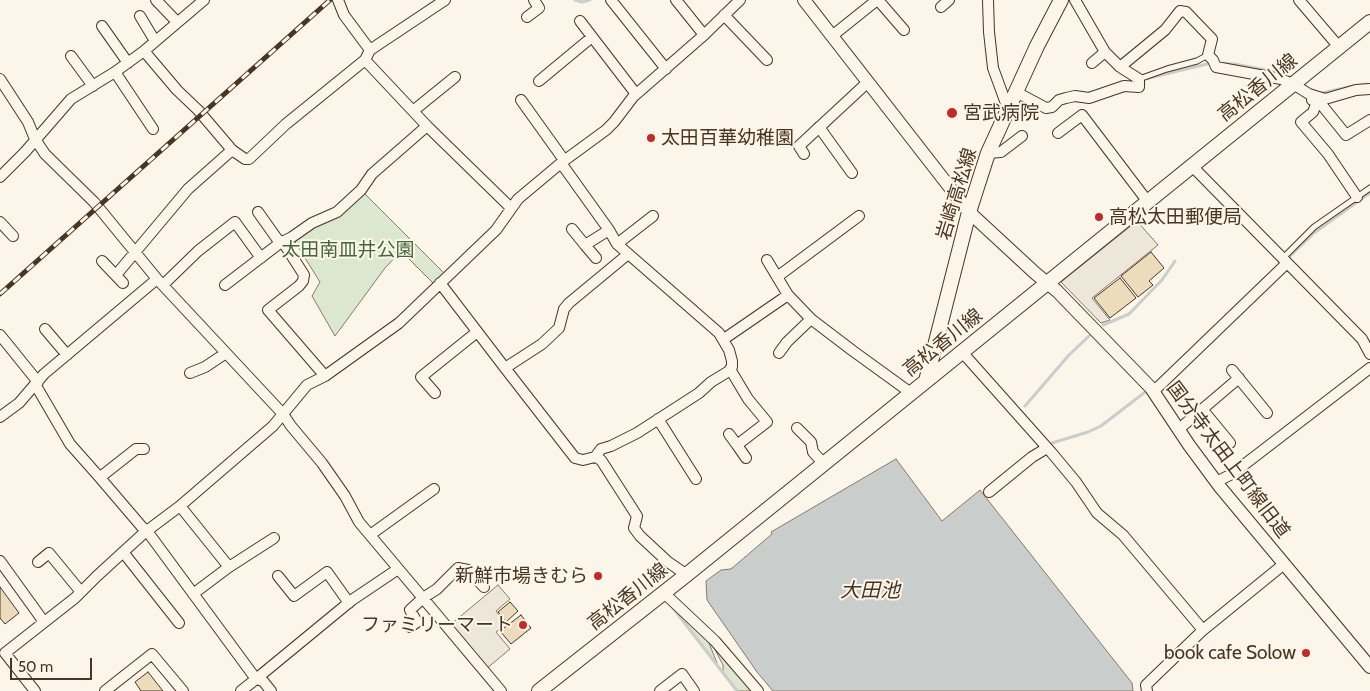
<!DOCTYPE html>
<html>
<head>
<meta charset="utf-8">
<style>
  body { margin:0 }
  #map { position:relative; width:1370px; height:691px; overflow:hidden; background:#fbf6e9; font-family:Cabin,sans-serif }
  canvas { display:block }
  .scale { position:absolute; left:10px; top:658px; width:82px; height:22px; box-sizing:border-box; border:2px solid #4a3520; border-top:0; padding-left:6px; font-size:15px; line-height:18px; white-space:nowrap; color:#4a3520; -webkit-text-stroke:4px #fbf6e9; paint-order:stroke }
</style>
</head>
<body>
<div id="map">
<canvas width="1370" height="691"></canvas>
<div class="scale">50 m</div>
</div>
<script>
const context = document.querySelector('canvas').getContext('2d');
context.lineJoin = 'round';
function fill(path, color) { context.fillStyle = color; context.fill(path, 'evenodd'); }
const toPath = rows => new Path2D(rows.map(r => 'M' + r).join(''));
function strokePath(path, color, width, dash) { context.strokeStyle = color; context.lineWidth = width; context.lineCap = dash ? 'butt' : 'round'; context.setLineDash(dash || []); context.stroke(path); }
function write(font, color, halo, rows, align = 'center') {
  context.font = font + ' Cabin,"Noto Sans JP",sans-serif'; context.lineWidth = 4; context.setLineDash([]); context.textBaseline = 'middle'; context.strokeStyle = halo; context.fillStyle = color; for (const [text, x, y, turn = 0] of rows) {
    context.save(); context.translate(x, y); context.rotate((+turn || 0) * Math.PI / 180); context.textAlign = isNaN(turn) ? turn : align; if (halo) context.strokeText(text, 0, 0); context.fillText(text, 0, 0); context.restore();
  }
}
const green = toPath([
  [361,190,447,276,436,286,401,251,385,268,335,336,312,296,320,282,292,237,361,190],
  [671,604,707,638,719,668,671,604],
  [711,642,752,691,738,691,723,672,723,665,711,642]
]);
const parking = toPath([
  [1137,221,1158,245,1092,298,1110,320,1101,323,1061,282,1137,221],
  [498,585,510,599,496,611,506,624,496,632,510,649,486,669,450,625,498,585]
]);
const water = toPath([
  [896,459,942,521,980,490,1132,683,1133,691,773,691,757,672,707,600,706,581,721,570,731,569,772,534,771,532,896,459]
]);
const stream = toPath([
  [575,0,582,2,590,0],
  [1218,63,1235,64,1276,72,1292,78],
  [1143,78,1145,79,1211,63],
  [1319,93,1322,93,1348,87,1367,84],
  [1287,259,1314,233,1370,193],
  [1103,325,1129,314,1162,280,1175,261],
  [1025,406,1069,355,1089,336],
  [1052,443,1088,432,1101,426,1149,389],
  [673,608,737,691]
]);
const building = toPath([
  [1151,252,1164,268,1149,281,1153,285,1138,297,1121,276,1151,252],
  [1120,278,1136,298,1110,318,1094,298,1120,278],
  [0,587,19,613,5,624,0,618,0,587],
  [510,602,518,611,506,622,498,612,510,602],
  [521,615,531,628,511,644,500,631,521,615],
  [148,672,163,691,141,691,135,682,148,672]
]);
const service = toPath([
  [1139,79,1167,69,1197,61,1208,55],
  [1283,258,1314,227,1370,188]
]);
const minor = toPath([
  [156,0,177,22],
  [338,0,344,15,370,50,445,0],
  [611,0,666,69],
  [676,0,704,35],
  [878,0,904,30],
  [988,0,989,32,993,68,1008,109],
  [1299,0,1339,47],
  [941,7,949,0],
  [724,15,767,60],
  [140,16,155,41],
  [527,17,539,8,534,0],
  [580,21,636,94],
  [102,26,128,63],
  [832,36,877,0],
  [370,50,365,60,427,126,511,208],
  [144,51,177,90,198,110,232,150,245,159,249,159,286,124,365,60],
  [71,56,93,86],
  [1092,63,1105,52],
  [1120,67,1165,30,1180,11,1186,12,1212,39,1208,55,1213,60,1216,67,1281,79,1293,84,1309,94,1325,99,1356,90,1370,89],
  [115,72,153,129],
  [0,79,28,122,35,139,45,154,94,202,157,279,283,414,291,426,322,463,345,496,359,522,501,691],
  [539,81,592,37],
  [1016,92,1046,108,1052,107,1059,100,1066,98,1075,96,1089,98,1124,86,1139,87,1139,79,1120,67,1105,52,1075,0],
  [521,100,564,160],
  [1312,100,1321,104,1346,135,1370,120],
  [1317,102,1313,112,1301,122,1328,154,1357,197],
  [413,111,455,77],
  [819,127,852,173],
  [1058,133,1082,115,1148,202],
  [988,153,1001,152,1022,136],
  [804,154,799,146,868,82],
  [561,163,609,230,617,244,719,333,729,350,732,361,732,367,729,371,711,382,699,393,637,433,611,446,601,449,595,457],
  [1192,166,1362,339,1370,354],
  [0,177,25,152,71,99,115,72,144,51,204,0],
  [258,212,280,243],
  [0,222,13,236],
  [572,229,585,245,609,230],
  [283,242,304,275,303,281,299,286,268,310,325,376],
  [617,244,653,216],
  [585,245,596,258],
  [767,260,788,295,811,319,853,351,911,393],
  [102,261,123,283],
  [116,275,188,189,232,150],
  [777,277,859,216],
  [440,283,505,368,575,458,583,460,595,457,601,460,637,516,634,528,640,536,668,562,687,575],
  [163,285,198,251,235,222,261,258],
  [225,285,280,243,292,237,312,223,337,212,361,190,372,174,427,126],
  [45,329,67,355],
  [0,335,38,382],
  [724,339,788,295],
  [962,352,1051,452,1076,482,1097,513,1123,535,1203,630],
  [779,353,787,342,811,319],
  [505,368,542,344,559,328,564,309,569,303,627,255],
  [730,369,748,399,767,422,737,445,746,458],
  [1232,370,1267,413],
  [190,373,205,367,226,353],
  [35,384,70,444,101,479],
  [1154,391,1287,263],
  [435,393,421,377,477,332],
  [1202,409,1230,443],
  [0,417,19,403,44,374,157,279],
  [658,419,696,479],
  [797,428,811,442,813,452,824,464],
  [1179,429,1239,378],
  [729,434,737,445],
  [144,449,136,449,103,475,101,479,142,527,147,531,256,679,241,691],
  [1216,482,1232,474,1370,368],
  [989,492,1032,457,1047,448],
  [180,506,229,567,274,538],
  [370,535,434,489],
  [123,552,179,623],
  [0,561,44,622],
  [38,562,49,553,81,592],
  [278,576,294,596,327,572,349,603],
  [664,593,715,641,758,691],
  [193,594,229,567],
  [410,627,417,622,410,610,423,598,437,589,458,568,468,570,484,587],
  [35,691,5,653,75,598,97,576,144,533,180,506,273,426,307,385,325,376,399,323,496,230,518,199,561,163,606,130,614,122,633,97,704,35,740,0],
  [105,691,152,654,183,691],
  [271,691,263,681,256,679,352,600,398,569],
  [660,691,682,674,694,691],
  [1147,691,1146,685,1203,630,1284,564]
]);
const tertiary = toPath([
  [804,0,969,212,1035,273,1057,291,1151,388,1189,445,1220,487,1370,667]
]);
const secondary = toPath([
  [926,381,969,212,988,153,1037,46,1061,0],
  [539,691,685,576,1370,22]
]);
const rail = toPath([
  [0,294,330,0]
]);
const markers = [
  [952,113,6,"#c62828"],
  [651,138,5,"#c62828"],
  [1099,217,5,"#c62828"],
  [598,576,5,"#c62828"],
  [523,625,5,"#c62828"],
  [1306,653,5,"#c62828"]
];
const streetNames = [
  ["高松香川線",1258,88,-39],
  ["岩崎高松線",957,194,-73],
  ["高松香川線",943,343,-39],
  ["国分寺太田上町線旧道",1228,460,53],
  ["高松香川線",628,597,-38]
];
const poiNames = [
  ["宮武病院",963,113],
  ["太田百華幼稚園",661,138],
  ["高松太田郵便局",1109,217],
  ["新鮮市場きむら",588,576,"right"],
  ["ファミリーマート",513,625,"right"],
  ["book cafe Solow",1296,653,"right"]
];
const parkNames = [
  ["太田南皿井公園",348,250]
];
const waterNames = [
  ["大田池",870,591]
];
fill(green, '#dce7d0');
strokePath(green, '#887966', 1);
fill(parking, '#ede7d9');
strokePath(parking, '#887966', 1);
fill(water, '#c9cecd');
strokePath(water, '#887966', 1);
strokePath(stream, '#c9cecd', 3);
fill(building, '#ecdcbc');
strokePath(building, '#4a3520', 1);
strokePath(service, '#4a3520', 7);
strokePath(minor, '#4a3520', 12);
strokePath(tertiary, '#4a3520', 14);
strokePath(secondary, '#4a3520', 16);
strokePath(service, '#fbf6e9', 5);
strokePath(minor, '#fbf6e9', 10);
strokePath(tertiary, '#fbf6e9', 12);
strokePath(secondary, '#fbf6e9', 14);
strokePath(rail, '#4a3520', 5);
strokePath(rail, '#fbf6e9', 3, [9]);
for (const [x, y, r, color] of markers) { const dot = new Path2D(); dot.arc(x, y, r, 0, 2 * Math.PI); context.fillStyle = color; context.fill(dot); strokePath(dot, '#fbf6e9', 2); }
write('19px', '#4a3520', '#fbf6e9', streetNames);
write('19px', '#4a3520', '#fbf6e9', poiNames, 'left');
write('19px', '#436837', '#fbf6e9', parkNames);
write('italic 20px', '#4a3520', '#fbf6e9', waterNames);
</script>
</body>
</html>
